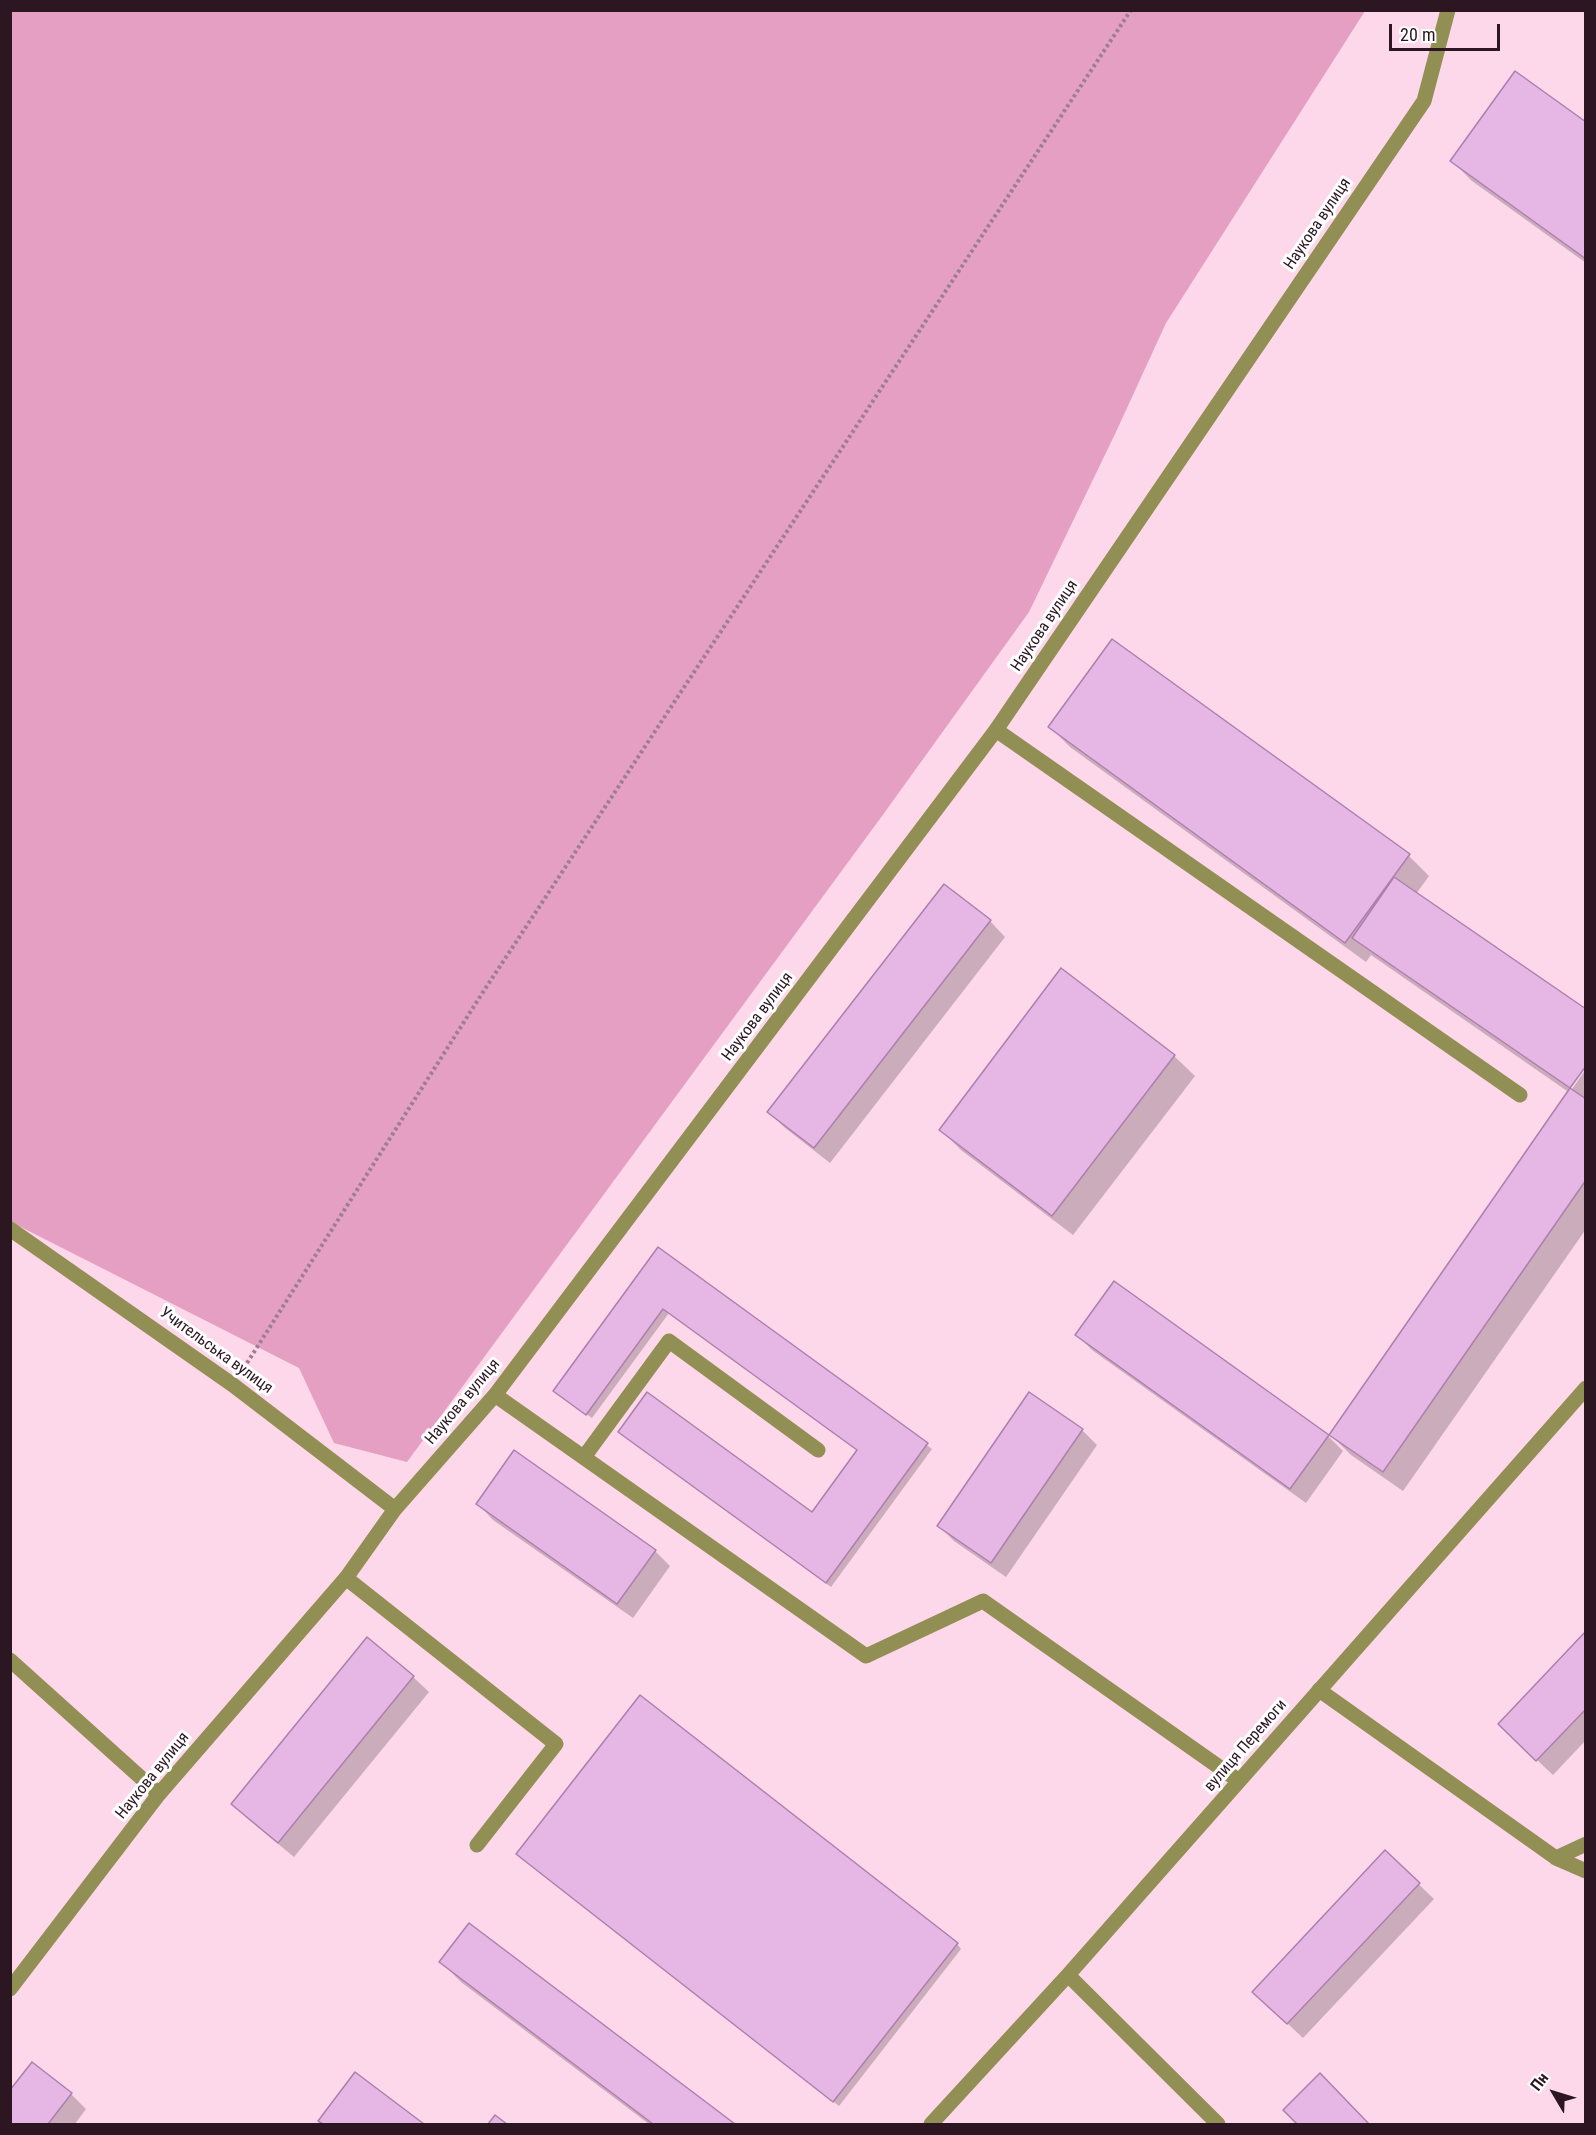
<!DOCTYPE html>
<html>
<head>
<meta charset="utf-8">
<style>
  body { margin:0 }
  #map { position:relative; width:1596px; height:2135px; overflow:hidden; background:#fdd7ea; font-family:"Roboto Condensed",sans-serif }
  canvas { display:block }
  .frame { position:absolute; inset:0; border:12px solid #2c1622; pointer-events:none }
  .north { position:absolute; left:1524px; top:2063px; width:60px; height:60px; -webkit-text-stroke:4px #fff; paint-order:stroke; rotate:308deg; font-size:16px; font-weight:700; line-height:24px; text-align:center; color:#2c1622 }
  .north::after { content:''; display:block; margin:auto; width:21px; height:27px; background:#2c1622; clip-path:polygon(50% 0,100% 100%,50% 72%,0 100%) }
  .scale { position:absolute; left:1389px; top:24px; width:111px; height:27px; box-sizing:border-box; border:3px solid #2c1622; border-top:0; padding-left:8px; font-size:18px; line-height:21px; white-space:nowrap; color:#2c1622; -webkit-text-stroke:4px #fff; paint-order:stroke }
</style>
</head>
<body>
<div id="map">
<canvas width="1596" height="2135"></canvas>
<div class="frame"></div>
<div class="north">Пн</div>
<div class="scale">20 m</div>
</div>
<script>
const context = document.querySelector('canvas').getContext('2d');
context.lineJoin = 'round';
function fill(path, color) { context.fillStyle = color; context.fill(path, 'evenodd'); }
const toPath = rows => new Path2D(rows.map(r => 'M' + r).join(''));
function strokePath(path, color, width, dash) { context.strokeStyle = color; context.lineWidth = width; context.lineCap = dash ? 'butt' : 'round'; context.setLineDash(dash || []); context.stroke(path); }
function write(font, color, halo, rows, align = 'center') {
  context.font = font + ' "Roboto Condensed",sans-serif'; context.lineWidth = 6; context.setLineDash([]); context.textBaseline = 'middle'; context.strokeStyle = halo; context.fillStyle = color; for (const [text, x, y, turn = 0] of rows) {
    context.save(); context.translate(x, y); context.rotate((+turn || 0) * Math.PI / 180); context.textAlign = isNaN(turn) ? turn : align; if (halo) context.strokeText(text, 0, 0); context.fillText(text, 0, 0); context.restore();
  }
}
const green = toPath([
  [10,11,1365,11,1166,323,1115,434,1029,612,882,816,407,1462,334,1443,299,1368,11,1222]
]);
const shadow = toPath([
  [1586,124,1586,263,1472,181,1452,161],
  [1113,641,1409,856,1429,876,1416,894,1586,1064,1567,1091,1371,955,1366,962,1070,747,1050,727],
  [990,921,1005,937,830,1163,784,1127,769,1112],
  [1062,970,1174,1056,1195,1076,1073,1235,961,1150,941,1130],
  [1586,1069,1586,1229,1403,1491,1351,1455,1331,1435],
  [659,1249,932,1449,831,1587,624,1436,812,1514,859,1451,669,1313,592,1418,559,1395],
  [1077,1335,1328,1436,1343,1451,1306,1503,1092,1350],
  [1082,1430,1097,1445,1006,1577,954,1541,939,1526],
  [478,1504,655,1551,670,1566,633,1618,493,1520],
  [1586,1633,1586,1740,1553,1775,1515,1739],
  [367,1639,413,1677,429,1692,294,1857,248,1819,233,1804],
  [1385,1852,1434,1899,1303,2038,1270,2007],
  [523,1859,957,1944,961,1949,839,2106],
  [469,1925,732,2124,649,2124,461,1982,441,1962],
  [355,2074,422,2124,324,2124,320,2121],
  [1320,2076,1367,2124,1299,2124,1285,2110],
  [10,2092,71,2094,86,2109,75,2124,10,2124]
]);
const building = toPath([
  [1515,71,1586,122,1586,259,1450,161,1515,71],
  [1112,639,1410,854,1345,943,1048,727,1112,639],
  [1394,877,1586,1009,1586,1066,1570,1088,1352,938,1394,877],
  [944,884,991,920,814,1148,767,1112,944,884],
  [1061,968,1175,1055,1052,1216,939,1130,1061,968],
  [1570,1088,1586,1099,1586,1180,1383,1472,1329,1435,1570,1088],
  [658,1247,928,1443,826,1583,618,1432,647,1392,812,1512,857,1450,663,1309,586,1415,553,1391,658,1247],
  [1114,1281,1329,1435,1290,1489,1075,1335,1114,1281],
  [1029,1392,1083,1429,991,1563,937,1526,1029,1392],
  [514,1450,656,1550,617,1604,476,1504,514,1450],
  [1586,1631,1586,1709,1536,1761,1498,1724,1586,1631],
  [367,1637,414,1676,278,1843,231,1804,367,1637],
  [640,1695,958,1943,833,2102,516,1854,640,1695],
  [1385,1850,1420,1883,1287,2024,1252,1992,1385,1850],
  [469,1923,735,2124,653,2124,439,1962,469,1923],
  [32,2062,72,2093,48,2124,10,2124,10,2090,32,2062],
  [355,2072,424,2124,323,2124,318,2121,355,2072],
  [1320,2073,1369,2124,1297,2124,1283,2110,1320,2073],
  [495,2115,507,2124,488,2124,495,2115]
]);
const path = toPath([
  [247,1363,483,992,1131,10]
]);
const lane = toPath([
  [996,730,1520,1095],
  [584,1457,669,1341,818,1450],
  [346,1578,556,1744,477,1845],
  [10,1660,159,1794],
  [1319,1690,1556,1858,1586,1871],
  [1556,1858,1586,1844]
]);
const street = toPath([
  [10,1229,233,1385,395,1509],
  [495,1395,866,1656,983,1601,1239,1781],
  [1068,1975,1218,2124],
  [10,1989,159,1794,346,1578,395,1509,495,1395,996,730,1424,101,1448,10],
  [931,2124,1068,1975,1586,1388]
]);
const streetNames = [
  ["Наукова вулиця",1318,224,-56],
  ["Наукова вулиця",1045,626,-56],
  ["Наукова вулиця",758,1017,-53],
  ["Учительська вулиця",216,1351,36],
  ["Наукова вулиця",463,1402,-50],
  ["вулиця Перемоги",1246,1746,-49],
  ["Наукова вулиця",153,1776,-51]
];
fill(green, '#e49fc3');
fill(shadow, '#0003');
fill(building, '#e6b6e5');
strokePath(building, '#ac7fac', 1.5);
strokePath(path, '#9d7e8e', 4, [3, 3]);
strokePath(lane, '#918f53', 15);
strokePath(street, '#918f53', 15);
write('16px', '#2c1622', '#fff', streetNames);
</script>
</body>
</html>
